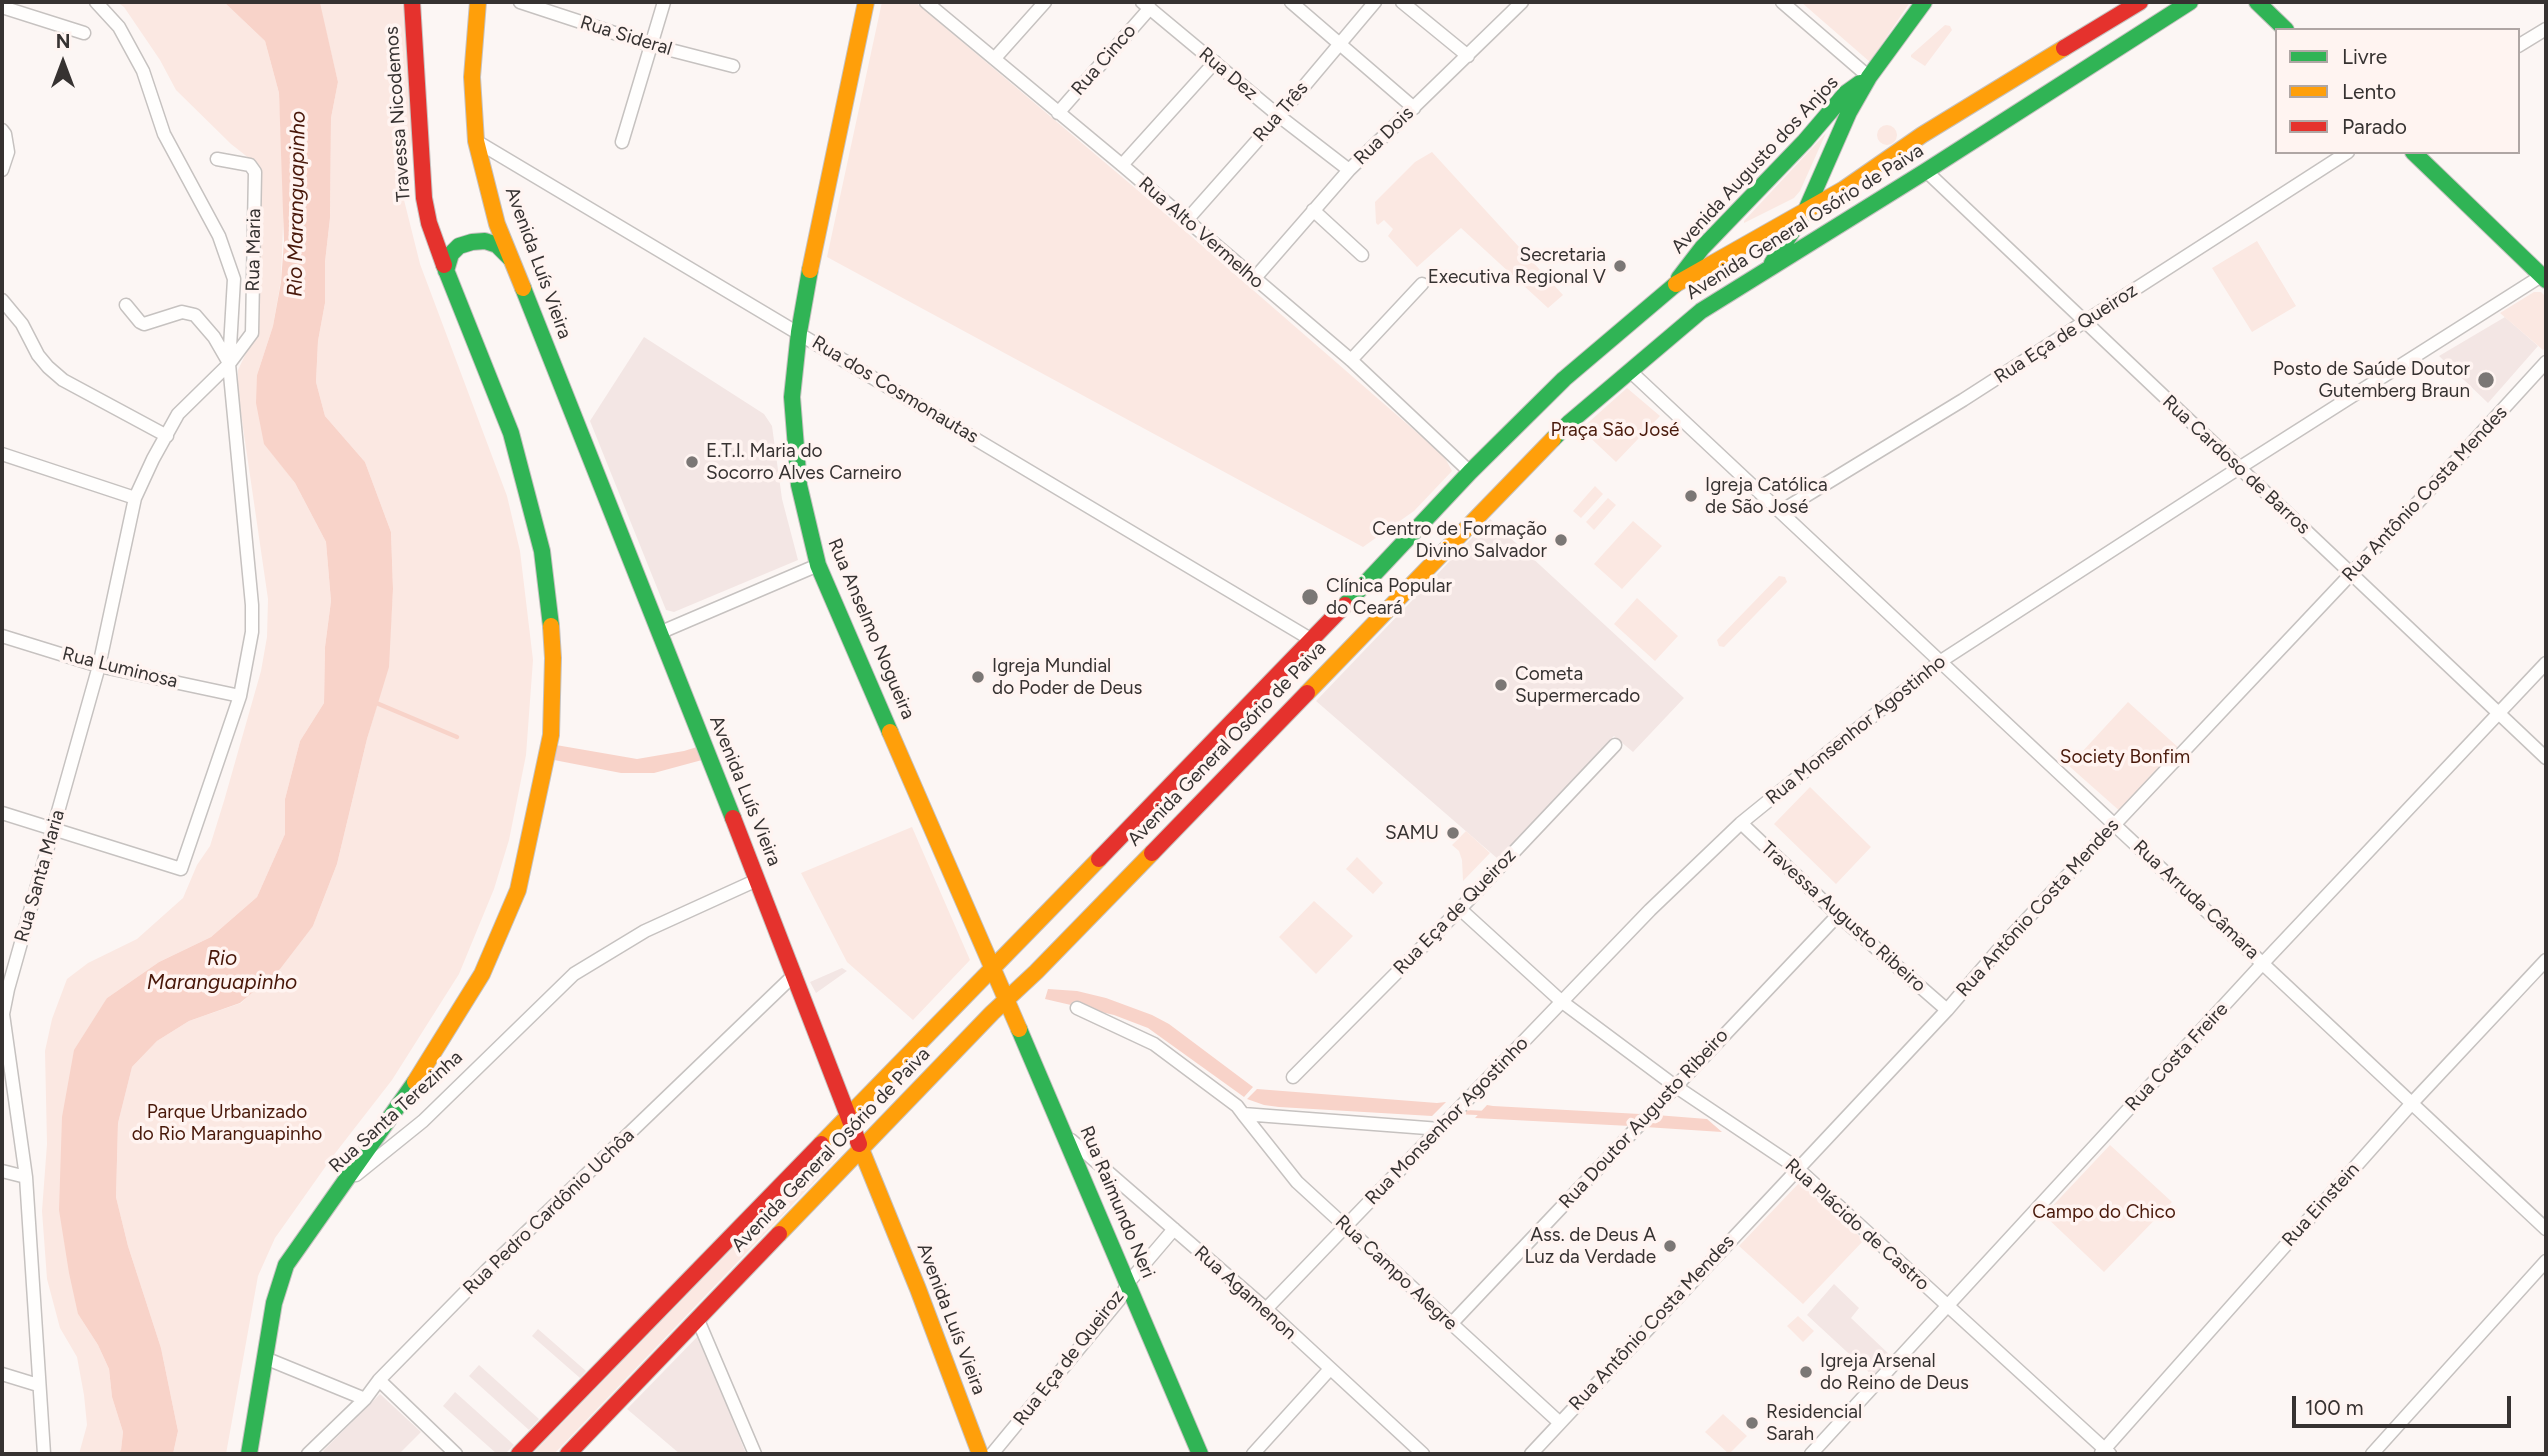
<!DOCTYPE html>
<html>
<head>
<meta charset="utf-8">
<style>
  body { margin:0 }
  #map { position:relative; width:2548px; height:1456px; overflow:hidden; background:#fcf6f4; font-family:Figtree,sans-serif }
  canvas { display:block }
  .frame { position:absolute; inset:0; border:4px solid #363231; pointer-events:none }
  .legend { position:absolute; left:2275px; top:28px; width:245px; height:126px; box-sizing:border-box; background:#fff4f1; border:2px solid #afa6a4; margin:0; padding:9px 12px; list-style:none; font-size:21px; color:#363231 }
  .legend li { display:flex; align-items:center; gap:14px; height:35px }
  .legend b { width:35px; border:2px solid #afa6a4 }
  .north { position:absolute; left:28px; top:28px; width:70px; height:70px; -webkit-text-stroke:5px #fff4f1; paint-order:stroke; rotate:0deg; font-size:19px; font-weight:700; line-height:28px; text-align:center; color:#363231 }
  .north::after { content:''; display:block; margin:auto; width:24px; height:32px; background:#363231; clip-path:polygon(50% 0,100% 100%,50% 72%,0 100%) }
  .scale { position:absolute; left:2292px; top:1396px; width:219px; height:32px; box-sizing:border-box; border:4px solid #363231; border-top:0; padding-left:9px; font-size:21px; line-height:24px; white-space:nowrap; color:#363231; -webkit-text-stroke:5px #fff4f1; paint-order:stroke }
</style>
</head>
<body>
<div id="map">
<canvas width="2548" height="1456"></canvas>
<div class="frame"></div>
<ul class="legend">
<li><b style="height:9px;background:#30b455"></b>Livre</li>
<li><b style="height:9px;background:#ff9f0a"></b>Lento</li>
<li><b style="height:9px;background:#e5322d"></b>Parado</li>
</ul>
<div class="north">N</div>
<div class="scale">100 m</div>
</div>
<script>
const context = document.querySelector('canvas').getContext('2d');
context.lineJoin = 'round';
function fill(path, color) { context.fillStyle = color; context.fill(path, 'evenodd'); }
const toPath = rows => new Path2D(rows.map(r => 'M' + r).join(''));
function strokePath(path, color, width, dash) { context.strokeStyle = color; context.lineWidth = width; context.lineCap = dash ? 'butt' : 'round'; context.setLineDash(dash || []); context.stroke(path); }
function write(font, color, halo, rows, align = 'center') {
  context.font = font + ' Figtree,sans-serif'; context.lineWidth = 7; context.setLineDash([]); context.textBaseline = 'middle'; context.strokeStyle = halo; context.fillStyle = color; for (const [text, x, y, turn = 0] of rows) {
    context.save(); context.translate(x, y); context.rotate((+turn || 0) * Math.PI / 180); context.textAlign = isNaN(turn) ? turn : align; if (halo) context.strokeText(text, 0, 0); context.fillText(text, 0, 0); context.restore();
  }
}
const built = toPath([
  [2505,317,2538,346,2488,403,2439,356],
  [644,337,764,414,772,426,782,499,798,560,674,612,666,610,590,421],
  [1490,519,1684,698,1633,752,1614,736,1498,859,1316,701],
  [842,968,847,971,816,993,810,982],
  [1834,1284,1859,1308,1851,1318,1891,1356,1873,1376,1807,1315],
  [538,1329,586,1371,580,1378,532,1336],
  [700,1334,746,1454,680,1454,627,1409],
  [479,1365,539,1419,529,1430,469,1376],
  [455,1392,514,1445,505,1454,497,1454,443,1406],
  [380,1394,421,1432,399,1454,326,1454,323,1451]
]);
const green = toPath([
  [117,2,224,2,265,41,279,93,284,198,281,280,273,326,257,375,265,444,295,483,326,542,331,601,325,647,324,703,300,741,285,799,285,834,257,897,211,937,159,962,107,998,78,1314,98,1345,109,1369,112,1397,123,1432,121,1451,118,1454,79,1454,87,1425,84,1395,77,1357,60,1328,47,1279,42,1211,47,1144,45,1051,52,1019,67,979,88,963,137,939,183,898,197,865,210,846,224,801,261,671,267,637,268,599,238,393,238,370,255,334,258,318,259,166,231,144,176,90,160,60,124,7],
  [319,2,405,2,413,135,401,188,420,264,507,496,520,551,533,660,526,755,509,840,494,889,459,974,392,1080,333,1156,275,1238,258,1276,226,1454,173,1454,178,1431,161,1348,128,1246,116,1197,118,1123,132,1067,157,1041,189,1021,241,1003,313,926,337,864,367,739,388,667,393,589,391,532,365,462,325,416,316,382,318,341,325,303,325,262,330,218,331,118,338,82],
  [882,2,915,2,1154,204,1444,456,1452,471,1414,511,1363,547,827,257],
  [1801,2,1910,2,1870,62],
  [1945,25,1950,26,1952,30,1925,66,1911,57,1911,55],
  '1877 135a10 10 0 1 1 20 0a10 10 0 1 1-20 0Z',
  [1826,133,1800,191,1794,198,1744,223,1744,221],
  [1432,152,1563,295,1548,308,1461,228,1417,267,1388,236,1393,229,1384,220,1378,225,1376,223,1375,202,1415,162],
  [2257,241,2296,306,2252,332,2212,268],
  [2534,292,2541,292,2546,297,2546,346,2543,350,2500,313],
  [1627,388,1660,416,1616,462,1581,429],
  [1595,486,1603,494,1581,518,1573,511],
  [1608,498,1616,505,1594,530,1586,522],
  [1633,521,1662,546,1622,589,1594,564],
  [1779,576,1785,577,1787,582,1724,647,1719,646,1717,640],
  [1637,598,1678,636,1655,661,1614,624],
  [2128,702,2180,749,2122,813,2069,766],
  [1810,787,1871,847,1836,884,1774,824],
  [912,827,970,960,913,1020,847,962,801,873],
  [1466,831,1490,853,1463,881,1462,860,1459,851,1452,845],
  [1357,857,1383,883,1373,894,1346,869],
  [1314,901,1353,936,1316,974,1279,937],
  [2110,1145,2172,1202,2104,1272,2044,1215],
  [832,1146,838,1157,554,1454,532,1454],
  [1799,1183,1864,1240,1803,1304,1739,1246],
  [1798,1316,1814,1331,1803,1342,1787,1326],
  [1723,1414,1747,1436,1729,1454,1705,1432]
]);
const water = toPath([
  [224,2,320,3,338,82,331,118,330,218,325,262,325,303,318,341,316,382,325,416,365,462,391,532,393,589,389,667,367,739,337,864,313,926,280,969,240,1003,189,1021,157,1041,132,1067,118,1123,116,1197,128,1246,161,1348,178,1431,173,1454,118,1454,121,1450,123,1432,112,1397,109,1369,98,1345,78,1314,69,1273,59,1210,62,1117,74,1050,107,998,159,962,211,937,257,897,285,834,285,799,300,741,324,703,325,647,331,601,326,542,295,483,264,444,256,403,257,375,273,326,281,282,284,241,279,93,265,41],
  [556,745,637,759,684,751,697,747,702,760,654,773,621,773,554,760],
  [1048,989,1077,991,1106,998,1152,1015,1169,1024,1253,1087,1244,1097,1148,1028,1114,1015,1045,999],
  [1257,1089,1437,1103,1446,1102,1432,1116,1279,1107,1264,1105,1247,1099],
  [1487,1105,1493,1106,1640,1114,1630,1126,1475,1118],
  [1656,1115,1707,1119,1722,1132,1645,1127]
]);
const stream = toPath([
  [374,702,457,737],
  [1460,1112,1483,1113]
]);
const street = toPath([
  [520,2,651,45,733,66],
  [926,2,1122,165,1351,360,1470,472],
  [1142,2,1279,116,1349,170],
  [1291,2,1414,108],
  [1402,2,1468,56],
  [1782,2,1869,77],
  [2,7,84,33],
  [2518,46,2546,29],
  [995,58,1045,2],
  [1058,113,1150,8],
  [2,130,5,134,8,152,2,170],
  [476,141,1312,640],
  [622,142,664,2],
  [1122,165,1215,62],
  [1926,171,2546,758],
  [1313,210,1362,255],
  [1186,221,1279,116,1375,2],
  [1254,279,1349,170,1522,2],
  [2,300,22,324,38,355,48,367,63,380,167,436],
  [126,305,140,322,144,324,182,312,195,315,214,337,229,363],
  [1351,360,1422,284],
  [1630,371,2546,1229],
  [2,454,135,498],
  [1781,511,1963,400,2348,152],
  [659,633,818,565],
  [2,636,99,666,240,696],
  [2,813,181,869,240,696,252,632,252,605,229,364,234,279,219,236,164,134,143,71,119,27,96,2],
  [1741,823,1838,915,1947,1010],
  [1460,909,1561,1001,1675,1086,1797,1168,2110,1454],
  [1077,1008,1154,1044,1237,1106,1243,1114,1440,1129],
  [1293,1077,1460,909,1615,745],
  [1243,1114,1297,1182,1560,1423],
  [1071,1140,1266,1309,1423,1454],
  [2,1171,26,1177],
  [356,1175,423,1121,574,974,645,931,757,880],
  [1266,1309,1650,910,1741,823,1941,661,2239,468,2546,273],
  [698,1320,755,1454],
  [1451,1324,1838,915],
  [265,1358,365,1399],
  [2,1374,38,1385],
  [379,1380,456,1454],
  [2101,1453,2412,1103,2546,960],
  [44,1454,26,1177,3,1014,8,989,99,666,135,498,153,459,178,414,229,364,252,333,255,172,250,165,217,159],
  [308,1454,365,1399,379,1380,487,1270,795,974],
  [992,1454,1119,1300,1128,1283,1174,1229],
  [1253,1454,1330,1369],
  [1531,1454,1947,1010,2001,947,2115,824,2399,523,2546,362],
  [1811,1454,2263,963,2546,663],
  [2372,1454,2546,1261]
]);
const fast = toPath([
  [2257,2,2286,30],
  [2413,152,2546,280],
  [1772,263,1806,210,1849,112,1869,77,1924,2],
  [444,265,511,433,542,551,551,626],
  [810,270,799,332,792,397,799,485,818,565,890,732],
  [446,271,451,254,459,246,472,242,485,241,497,245,510,258],
  [1679,278,1702,248,1805,141,1846,93,1860,83],
  [523,288,733,818],
  [1553,439,1570,422,1701,311,1926,171,2190,2],
  [1345,605,1470,472,1564,379,1676,284],
  [1019,1029,1200,1454],
  [249,1454,274,1303,286,1265,415,1082]
]);
const slow = toPath([
  [478,2,472,77,476,141,497,224,523,288],
  [810,270,866,2],
  [1676,284,1844,189,1922,135,2064,48],
  [1307,693,1553,439],
  [890,732,1019,1029],
  [415,1082,482,974,518,890,551,735,553,658,551,626],
  [821,1144,1099,859],
  [859,1144,918,1289,980,1454],
  [779,1234,992,1013,1036,972,1152,853]
]);
const jam = toPath([
  [412,2,424,198,429,223,444,265],
  [2064,48,2140,2],
  [733,818,859,1144],
  [1152,853,1307,693],
  [1099,859,1345,605],
  [519,1454,821,1144],
  [568,1454,779,1234]
]);
const markers = [
  [1620,266,7,"#7b7775"],
  [2486,380,9,"#7b7775"],
  [692,462,7,"#7b7775"],
  [1691,496,7,"#7b7775"],
  [1561,540,7,"#7b7775"],
  [1310,597,9,"#7b7775"],
  [978,677,7,"#7b7775"],
  [1501,685,7,"#7b7775"],
  [1453,833,7,"#7b7775"],
  [1670,1246,7,"#7b7775"],
  [1806,1372,7,"#7b7775"],
  [1752,1423,7,"#7b7775"]
];
const streetNames = [
  ["Rua Sideral",626,36,17],
  ["Rua Cinco",1104,60,-49],
  ["Rua Dez",1228,74,40],
  ["Rua Três",1281,112,-49],
  ["Travessa Nicodemos",398,114,-94],
  ["Rua Dois",1384,136,-44],
  ["Avenida Augusto dos Anjos",1755,165,-47],
  ["Avenida General Osório de Paiva",1805,222,-32],
  ["Rua Alto Vermelho",1201,233,41],
  ["Rua Maria",254,250,-89],
  ["Avenida Luís Vieira",538,263,70],
  ["Rua Eça de Queiroz",2066,334,-33],
  ["Rua dos Cosmonautas",895,390,31],
  ["Rua Cardoso de Barros",2236,465,43],
  ["Rua Antônio Costa Mendes",2425,494,-47],
  ["Rua Anselmo Nogueira",871,629,67],
  ["Rua Luminosa",120,668,14],
  ["Rua Monsenhor Agostinho",1856,730,-39],
  ["Avenida General Osório de Paiva",1227,744,-46],
  ["Avenida Luís Vieira",745,791,68],
  ["Rua Santa Maria",40,876,-74],
  ["Rua Arruda Câmara",2196,900,43],
  ["Rua Antônio Costa Mendes",2038,908,-48],
  ["Rua Eça de Queiroz",1455,912,-46],
  ["Travessa Augusto Ribeiro",1843,917,42],
  ["Rua Costa Freire",2177,1057,-47],
  ["Rua Santa Terezinha",396,1112,-42],
  ["Rua Doutor Augusto Ribeiro",1644,1119,-47],
  ["Rua Monsenhor Agostinho",1447,1121,-46],
  ["Avenida General Osório de Paiva",831,1150,-46],
  ["Rua Raimundo Neri",1117,1202,67],
  ["Rua Einstein",2321,1205,-48],
  ["Rua Pedro Cardônio Uchôa",549,1212,-44],
  ["Rua Plácido de Castro",1857,1225,42],
  ["Rua Campo Alegre",1396,1273,43],
  ["Rua Agamenon",1245,1293,42],
  ["Avenida Luís Vieira",951,1319,69],
  ["Rua Antônio Costa Mendes",1652,1323,-47],
  ["Rua Eça de Queiroz",1069,1358,-52]
];
const poiNames = [
  ["Secretaria",1606,255,"right"],
  ["Executiva Regional V",1606,277,"right"],
  ["Posto de Saúde Doutor",2470,369,"right"],
  ["Gutemberg Braun",2470,391,"right"],
  ["E.T.I. Maria do",706,451],
  ["Socorro Alves Carneiro",706,473],
  ["Igreja Católica",1705,485],
  ["de São José",1705,507],
  ["Centro de Formação",1547,529,"right"],
  ["Divino Salvador",1547,551,"right"],
  ["Clínica Popular",1326,586],
  ["do Ceará",1326,608],
  ["Igreja Mundial",992,666],
  ["do Poder de Deus",992,688],
  ["Cometa",1515,674],
  ["Supermercado",1515,696],
  ["SAMU",1439,833,"right"],
  ["Ass. de Deus A",1656,1235,"right"],
  ["Luz da Verdade",1656,1257,"right"],
  ["Igreja Arsenal",1820,1361],
  ["do Reino de Deus",1820,1383],
  ["Residencial",1766,1412],
  ["Sarah",1766,1434]
];
const parkNames = [
  ["Praça São José",1615,430],
  ["Society Bonfim",2125,757],
  ["Parque Urbanizado",227,1112],
  ["do Rio Maranguapinho",227,1134],
  ["Campo do Chico",2104,1212]
];
const waterNames = [
  ["Rio Maranguapinho",297,204,-89],
  ["Rio",222,959],
  ["Maranguapinho",222,983]
];
fill(built, '#f3e6e4');
fill(green, '#fbe8e2');
fill(water, '#f8d3c9');
strokePath(stream, '#f8d3c9', 4.5);
strokePath(street, '#c6c2c0', 15);
strokePath(fast, '#c6c2c0', 18);
strokePath(slow, '#c6c2c0', 18);
strokePath(jam, '#c6c2c0', 18);
strokePath(street, '#fffefd', 12);
strokePath(fast, '#30b455', 16);
strokePath(slow, '#ff9f0a', 16);
strokePath(jam, '#e5322d', 16);
for (const [x, y, r, color] of markers) { const dot = new Path2D(); dot.arc(x, y, r, 0, 2 * Math.PI); context.fillStyle = color; context.fill(dot); strokePath(dot, '#fff4f1', 2.5); }
write('19px', '#363231', '#fff4f1', streetNames);
write('19px', '#363231', '#fff4f1', poiNames, 'left');
write('19px', '#49190a', '#fff4f1', parkNames);
write('italic 21px', '#481709', '#fff4f1', waterNames);
</script>
</body>
</html>
